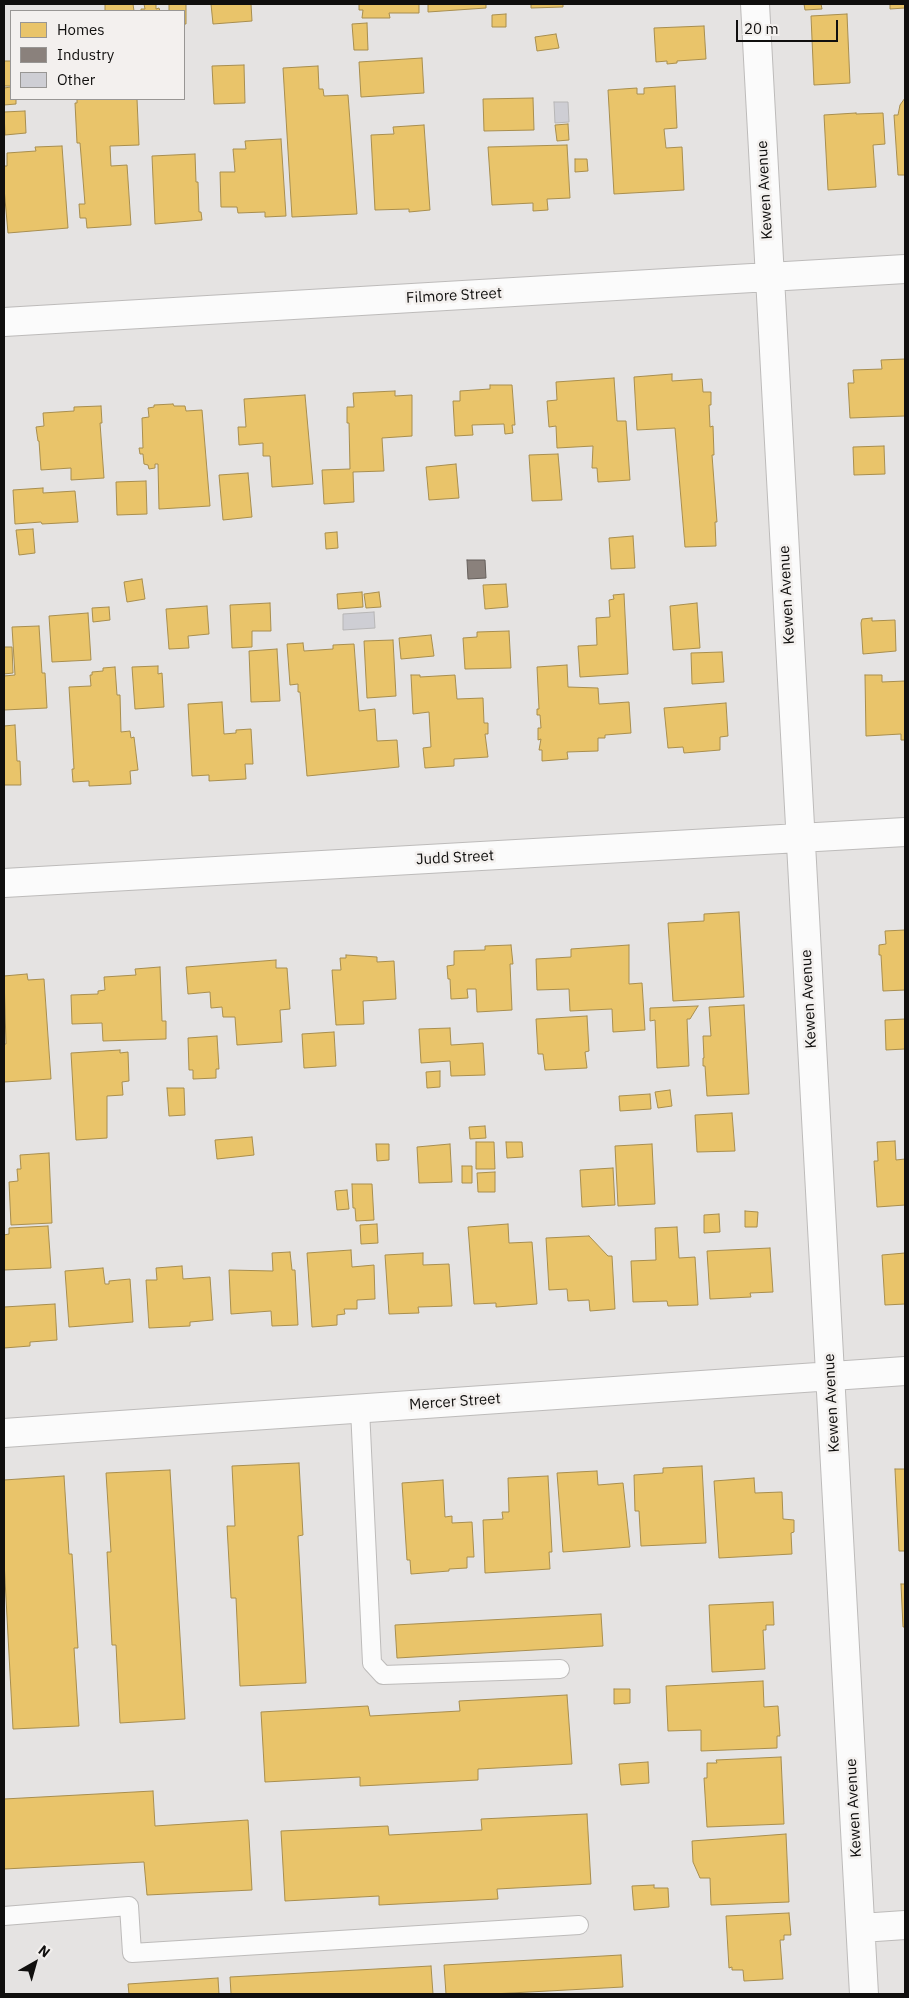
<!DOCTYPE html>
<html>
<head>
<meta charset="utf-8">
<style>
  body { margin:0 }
  #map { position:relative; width:909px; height:1998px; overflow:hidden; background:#e5e3e2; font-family:"IBM Plex Sans",sans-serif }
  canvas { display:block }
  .frame { position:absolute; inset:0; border:5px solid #100f0e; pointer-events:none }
  .legend { position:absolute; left:10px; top:10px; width:175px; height:90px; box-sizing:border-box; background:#f3f0ee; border:1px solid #989694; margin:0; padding:6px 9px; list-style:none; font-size:15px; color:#100f0e }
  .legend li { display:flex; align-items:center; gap:10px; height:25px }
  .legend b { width:25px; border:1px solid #989694 }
  .north { position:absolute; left:10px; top:1938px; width:50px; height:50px; -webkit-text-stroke:4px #f3f0ee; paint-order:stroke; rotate:38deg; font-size:14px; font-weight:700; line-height:20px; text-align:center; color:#100f0e }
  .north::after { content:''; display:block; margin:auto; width:18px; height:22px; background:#100f0e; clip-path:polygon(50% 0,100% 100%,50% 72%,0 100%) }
  .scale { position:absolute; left:736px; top:20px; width:102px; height:22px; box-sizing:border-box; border:2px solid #100f0e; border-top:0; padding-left:6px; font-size:15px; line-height:18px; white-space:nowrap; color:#100f0e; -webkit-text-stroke:4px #f3f0ee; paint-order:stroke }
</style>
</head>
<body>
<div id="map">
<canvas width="909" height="1998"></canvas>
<div class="frame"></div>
<ul class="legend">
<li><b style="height:14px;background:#e9c46a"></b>Homes</li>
<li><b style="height:14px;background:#8a817c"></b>Industry</li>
<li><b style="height:14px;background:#ceced4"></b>Other</li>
</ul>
<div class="north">N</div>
<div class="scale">20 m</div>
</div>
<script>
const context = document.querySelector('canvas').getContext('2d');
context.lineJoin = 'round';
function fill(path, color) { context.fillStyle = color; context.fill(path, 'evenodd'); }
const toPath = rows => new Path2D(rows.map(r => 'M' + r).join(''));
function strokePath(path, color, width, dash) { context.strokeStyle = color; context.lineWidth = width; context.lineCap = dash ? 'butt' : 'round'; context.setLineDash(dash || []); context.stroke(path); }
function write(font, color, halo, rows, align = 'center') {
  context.font = font + ' "IBM Plex Sans",sans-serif'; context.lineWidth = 5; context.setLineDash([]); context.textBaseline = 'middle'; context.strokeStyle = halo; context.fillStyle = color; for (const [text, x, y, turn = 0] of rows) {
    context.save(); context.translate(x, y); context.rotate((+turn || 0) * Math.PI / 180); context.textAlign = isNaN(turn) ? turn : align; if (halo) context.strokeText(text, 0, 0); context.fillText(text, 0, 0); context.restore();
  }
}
const homes = toPath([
  [105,4,133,4,134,11,105,11,105,4],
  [144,4,156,4,156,9,159,8,160,11,141,11,141,9,145,9,144,4],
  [169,4,186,4,186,24,184,24,184,11,169,11,169,4],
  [211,4,251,4,252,21,213,24,211,4],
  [359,4,419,4,419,13,389,13,390,18,362,18,363,10,359,10,359,4],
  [428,4,486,4,486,8,428,12,428,4],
  [531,4,563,4,563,7,531,8,531,4],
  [804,4,821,4,822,9,805,10,804,4],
  [890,4,905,4,905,8,890,9,890,4],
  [506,14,506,27,492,27,492,15,506,14],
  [847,14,850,83,814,85,811,16,847,14],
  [367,23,368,50,354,50,352,24,367,23],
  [704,26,706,59,677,61,677,63,667,64,667,61,656,62,654,28,704,26],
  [556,34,559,48,537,51,535,37,556,34],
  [422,58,424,93,361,97,359,62,422,58],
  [4,61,11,61,11,86,4,86,4,61],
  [244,65,245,103,214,104,212,66,244,65],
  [318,66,319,89,323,89,324,96,348,95,357,214,292,217,283,68,318,66],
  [675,86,677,128,664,129,666,148,682,147,684,190,614,194,608,90,637,88,637,94,644,94,644,88,675,86],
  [11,87,11,99,16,99,16,104,4,105,4,88,11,87],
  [533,98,534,130,484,131,483,99,533,98],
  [905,98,905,175,898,175,894,115,898,115,900,105,905,98],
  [77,99,137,99,139,145,110,146,111,166,127,165,131,225,87,228,86,218,80,218,79,204,85,204,80,143,77,143,75,103,77,103,77,99],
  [25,111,26,133,5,135,4,112,25,111],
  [856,113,856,114,883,113,885,144,873,145,876,187,828,190,824,115,856,113],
  [568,124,569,140,557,141,555,125,568,124],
  [424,125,430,210,409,212,409,209,375,210,371,135,394,134,393,127,424,125],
  [281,139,286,216,265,217,265,212,238,213,237,207,221,207,220,172,235,172,233,149,246,149,245,141,281,139],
  [567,145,570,198,547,199,548,210,533,211,533,203,492,205,488,147,567,145],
  [62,146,68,228,8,233,4,188,4,166,7,166,7,153,36,151,35,147,62,146],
  [195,154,196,182,198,182,199,212,201,212,202,220,155,224,152,156,195,154],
  [575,159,587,159,588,171,575,172,575,159],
  [905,359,905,416,850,418,848,383,854,383,853,370,882,369,881,360,905,359],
  [672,374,672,381,702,379,703,392,711,392,711,405,709,405,710,427,713,426,714,455,712,455,717,522,715,522,716,546,685,547,675,428,637,430,634,377,672,374],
  [614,378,617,421,626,421,630,480,598,482,597,468,592,468,593,446,557,448,556,426,549,427,547,401,557,400,556,382,614,378],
  [490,385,512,385,515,425,512,425,513,433,505,434,504,424,472,425,473,435,455,436,453,401,460,401,460,391,490,389,490,385],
  [395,391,395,396,412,395,412,436,382,438,384,471,353,472,354,502,324,504,322,470,350,469,349,423,347,423,347,407,354,407,353,393,395,391],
  [305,395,313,484,272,487,270,456,263,456,263,443,239,445,238,427,246,427,244,399,305,395],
  [173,404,174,406,185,406,186,411,202,410,210,506,159,509,158,464,155,464,155,468,149,469,148,465,144,464,143,454,140,454,139,448,143,448,142,418,149,417,148,408,154,407,154,405,173,404],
  [101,406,102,423,100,423,104,478,71,480,71,468,41,470,39,441,38,441,36,427,44,426,43,413,74,411,74,407,101,406],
  [884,446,885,474,854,475,853,447,884,446],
  [558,454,562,500,532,501,529,455,558,454],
  [456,464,459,498,429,500,426,467,456,464],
  [248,473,252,517,223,520,219,475,248,473],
  [146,481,147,514,117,515,116,482,146,481],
  [43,488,43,493,75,491,78,522,42,524,41,522,15,524,13,490,43,488],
  [33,529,35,553,19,555,16,530,33,529],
  [337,532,338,548,326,549,325,533,337,532],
  [633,536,635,568,611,569,609,538,633,536],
  [142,579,145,599,127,602,124,582,142,579],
  [506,584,508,607,485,609,483,585,506,584],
  [362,592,363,607,338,609,337,594,362,592],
  [379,592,381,607,366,608,364,594,379,592],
  [624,594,628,674,580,677,578,646,597,645,596,618,610,617,609,600,614,599,613,595,624,594],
  [270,603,271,631,252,631,252,647,232,648,230,605,270,603],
  [697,603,700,648,673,650,670,606,697,603],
  [207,606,209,634,188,636,189,648,169,649,166,609,207,606],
  [109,607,110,620,93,622,92,608,109,607],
  [88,613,91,660,52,662,49,616,88,613],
  [872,618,872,621,895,620,896,651,863,654,861,623,862,619,872,618],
  [39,626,42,673,45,673,47,708,4,710,4,676,15,675,12,627,39,626],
  [509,631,511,668,465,669,463,638,477,637,477,632,509,631],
  [431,635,434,656,401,659,399,638,431,635],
  [393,640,396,696,367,698,364,641,393,640],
  [303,643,304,651,333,649,333,645,354,644,359,711,375,709,377,741,397,740,399,767,307,776,300,692,298,692,298,684,290,685,287,644,303,643],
  [4,647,12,647,13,673,4,674,4,647],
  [277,649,280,701,251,702,249,651,277,649],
  [722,652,724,682,692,684,691,653,722,652],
  [567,665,568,687,598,688,599,704,629,702,631,733,605,735,605,738,598,738,598,751,567,752,568,759,542,761,542,750,539,750,541,739,538,740,538,728,541,728,540,715,537,715,537,709,539,709,537,667,567,665],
  [158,666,158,674,162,673,164,707,135,709,132,667,158,666],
  [115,667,117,695,120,695,121,732,130,731,131,738,134,737,138,770,130,771,131,784,89,786,89,781,73,782,72,769,74,769,69,687,91,686,90,675,92,675,92,672,103,671,103,668,115,667],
  [411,675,420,675,420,677,455,675,457,699,483,698,484,723,488,723,488,734,485,734,488,757,454,759,454,766,425,768,423,748,431,747,429,712,413,714,411,675],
  [865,675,882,675,882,682,905,681,905,740,901,740,901,734,866,736,865,675],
  [222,702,224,734,236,733,236,730,251,729,253,764,245,764,246,779,209,781,209,775,192,776,188,704,222,702],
  [726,703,728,736,720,737,720,750,684,753,683,747,668,748,664,708,726,703],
  [15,725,17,761,20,761,21,785,4,785,4,726,15,725],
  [739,912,744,997,673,1001,668,923,704,921,704,914,739,912],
  [905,930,905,990,883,991,881,955,879,955,879,945,886,944,885,931,905,930],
  [511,945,513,964,510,964,512,1010,477,1012,476,989,467,989,468,998,451,999,450,979,448,979,447,966,454,965,454,951,485,950,485,946,511,945],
  [629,945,629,984,642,983,645,1030,613,1032,612,1009,570,1011,569,989,537,990,536,959,571,957,571,949,629,945],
  [346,955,377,957,377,962,394,961,396,999,363,1001,364,1024,336,1025,332,970,341,970,340,958,346,958,346,955],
  [276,960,276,968,287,968,290,1009,280,1010,282,1042,237,1045,235,1017,223,1017,222,1007,211,1008,210,992,188,994,186,967,276,960],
  [160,967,162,1021,166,1021,166,1039,103,1041,102,1023,72,1024,71,995,98,994,98,991,105,990,104,977,136,975,135,969,160,967],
  [27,974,28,980,44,979,51,1079,4,1082,4,1044,6,1044,4,976,27,974],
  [744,1005,749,1094,707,1096,705,1066,703,1066,703,1058,704,1058,703,1036,711,1036,709,1007,744,1005],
  [698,1006,690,1019,687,1019,689,1066,657,1068,655,1020,650,1021,650,1008,698,1006],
  [587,1016,589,1051,585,1052,587,1068,545,1070,543,1054,538,1054,536,1019,587,1016],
  [905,1019,905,1049,886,1050,885,1020,905,1019],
  [450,1028,451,1045,483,1043,485,1075,451,1076,450,1061,421,1063,419,1029,450,1028],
  [334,1032,336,1066,304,1068,302,1034,334,1032],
  [217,1036,219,1069,216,1069,216,1078,193,1079,193,1070,189,1070,188,1038,217,1036],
  [120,1050,120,1053,128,1052,129,1081,122,1082,123,1095,107,1096,107,1138,76,1140,71,1053,120,1050],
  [440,1071,440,1087,427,1088,426,1072,440,1071],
  [167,1088,184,1088,185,1115,169,1116,167,1088],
  [670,1090,672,1106,658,1108,655,1092,670,1090],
  [650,1094,651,1109,620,1111,619,1096,650,1094],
  [732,1113,735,1151,697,1152,695,1115,732,1113],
  [485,1126,486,1138,470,1139,469,1127,485,1126],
  [252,1137,254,1155,217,1159,215,1140,252,1137],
  [895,1141,896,1160,905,1159,905,1205,877,1207,874,1161,878,1161,877,1142,895,1141],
  [476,1142,494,1142,495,1169,476,1169,476,1142],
  [506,1142,522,1142,523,1157,507,1158,506,1142],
  [376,1144,389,1144,389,1160,377,1161,376,1144],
  [450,1144,452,1182,419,1183,417,1147,450,1144],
  [652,1144,655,1204,618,1206,615,1146,652,1144],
  [49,1153,52,1223,11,1225,9,1182,18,1181,17,1169,21,1169,20,1155,49,1153],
  [462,1166,472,1166,472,1183,462,1183,462,1166],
  [613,1168,615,1205,582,1207,580,1170,613,1168],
  [495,1172,495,1192,478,1192,477,1173,495,1172],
  [352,1184,372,1184,374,1220,356,1221,355,1208,353,1208,352,1184],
  [347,1190,349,1209,337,1210,335,1191,347,1190],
  [745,1211,758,1212,757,1227,745,1227,745,1211],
  [719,1214,720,1232,704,1233,704,1215,719,1214],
  [377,1224,378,1243,361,1244,360,1225,377,1224],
  [508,1224,509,1243,532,1242,537,1304,496,1307,496,1303,474,1304,468,1227,508,1224],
  [48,1226,51,1268,4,1270,4,1235,9,1234,9,1228,48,1226],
  [677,1227,679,1258,695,1257,698,1305,668,1306,667,1301,633,1302,631,1261,656,1260,655,1228,677,1227],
  [589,1236,608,1256,612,1256,615,1309,590,1311,589,1300,568,1301,567,1289,549,1290,546,1238,589,1236],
  [770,1248,773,1292,750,1293,751,1297,710,1299,707,1251,770,1248],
  [351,1250,352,1267,374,1265,375,1299,357,1300,357,1309,344,1309,345,1314,337,1315,337,1325,312,1327,307,1253,351,1250],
  [290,1252,292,1270,295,1270,298,1325,272,1326,271,1311,231,1314,229,1270,273,1271,272,1253,290,1252],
  [423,1253,423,1265,449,1264,452,1306,418,1307,419,1313,389,1314,385,1255,423,1253],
  [905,1253,905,1304,885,1305,882,1255,905,1253],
  [182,1266,183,1279,210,1277,213,1320,190,1322,190,1326,149,1328,146,1280,157,1280,156,1268,182,1266],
  [103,1268,105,1284,109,1284,109,1281,130,1279,133,1322,69,1327,65,1271,103,1268],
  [55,1304,57,1340,30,1342,30,1346,4,1348,4,1307,55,1304],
  [299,1463,303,1535,298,1536,306,1683,240,1686,236,1598,231,1598,227,1526,235,1526,232,1466,299,1463],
  [702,1466,706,1543,641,1546,639,1511,635,1511,634,1475,663,1473,663,1468,702,1466],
  [895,1469,905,1469,905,1551,899,1551,895,1469],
  [170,1470,185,1719,120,1723,116,1645,112,1645,107,1552,111,1552,106,1473,170,1470],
  [597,1471,598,1485,623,1483,630,1547,563,1552,557,1473,597,1471],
  [64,1476,69,1554,72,1554,78,1648,74,1648,79,1726,13,1729,4,1561,4,1480,64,1476],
  [548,1476,552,1552,549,1552,550,1569,485,1573,483,1520,503,1519,502,1512,509,1512,508,1478,548,1476],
  [754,1478,755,1493,782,1492,783,1519,794,1520,794,1532,791,1533,792,1554,719,1558,714,1481,754,1478],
  [443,1480,445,1517,452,1516,452,1523,472,1522,474,1557,467,1557,467,1568,449,1569,449,1571,411,1574,410,1560,407,1560,402,1483,443,1480],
  [901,1584,905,1584,905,1627,903,1627,901,1584],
  [773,1602,774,1625,766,1625,766,1630,763,1630,765,1669,712,1672,709,1605,773,1602],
  [601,1614,603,1646,397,1658,395,1625,601,1614],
  [763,1681,764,1707,778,1706,780,1736,777,1736,777,1748,701,1751,701,1730,668,1731,666,1686,763,1681],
  [614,1689,630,1689,630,1703,614,1704,614,1689],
  [567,1695,572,1764,478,1769,478,1780,360,1786,360,1777,265,1782,261,1712,368,1706,370,1716,460,1711,459,1701,567,1695],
  [781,1757,784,1824,707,1827,704,1778,707,1778,707,1763,717,1763,716,1760,781,1757],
  [648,1762,649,1783,621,1785,619,1764,648,1762],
  [153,1791,155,1826,248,1820,252,1890,147,1895,144,1862,4,1869,4,1799,153,1791],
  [587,1814,591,1884,497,1889,498,1899,379,1905,379,1896,285,1901,281,1831,388,1826,389,1835,482,1830,481,1819,587,1814],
  [786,1834,789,1902,711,1905,710,1878,700,1878,693,1862,692,1841,786,1834],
  [654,1885,654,1888,668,1888,669,1907,634,1910,632,1886,654,1885],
  [789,1913,791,1935,784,1935,784,1940,780,1940,783,1979,744,1981,743,1970,732,1970,732,1967,729,1968,726,1916,789,1913],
  [621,1955,623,1987,492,1994,446,1994,444,1965,621,1955],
  [431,1966,433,1994,231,1994,230,1977,431,1966],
  [218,1978,219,1994,129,1994,128,1984,218,1978]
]);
const industry = toPath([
  [467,560,485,560,486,578,468,579,467,560]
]);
const building = toPath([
  [554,102,568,102,569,122,555,123,554,102],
  [374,612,375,628,343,630,343,614,374,612]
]);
const lane = toPath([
  [360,1409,372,1663,383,1675,560,1669],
  [4,1916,129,1906,132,1953,579,1925]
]);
const street = toPath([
  [755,4,864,1994],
  [4,322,905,269],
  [4,883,905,832],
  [4,1433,905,1371],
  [861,1928,905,1925]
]);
const streetNames = [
  ["Kewen Avenue",765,190,-93],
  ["Filmore Street",454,296,-3],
  ["Kewen Avenue",787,595,-93],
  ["Judd Street",455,858,-3],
  ["Kewen Avenue",809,999,-93],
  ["Mercer Street",455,1402,-4],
  ["Kewen Avenue",832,1403,-93],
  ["Kewen Avenue",854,1808,-93]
];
fill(homes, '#e9c46a');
strokePath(homes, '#a88e4e', 1);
fill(industry, '#8a817c');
strokePath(industry, '#655f5b', 1);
fill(building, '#ceced4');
strokePath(building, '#b7b6b6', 1);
strokePath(lane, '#bdbbba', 20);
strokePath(street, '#bdbbba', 30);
strokePath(lane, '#fbfbfb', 18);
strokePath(street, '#fbfbfb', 28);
write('15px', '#100f0e', '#f3f0ee', streetNames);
</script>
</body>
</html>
